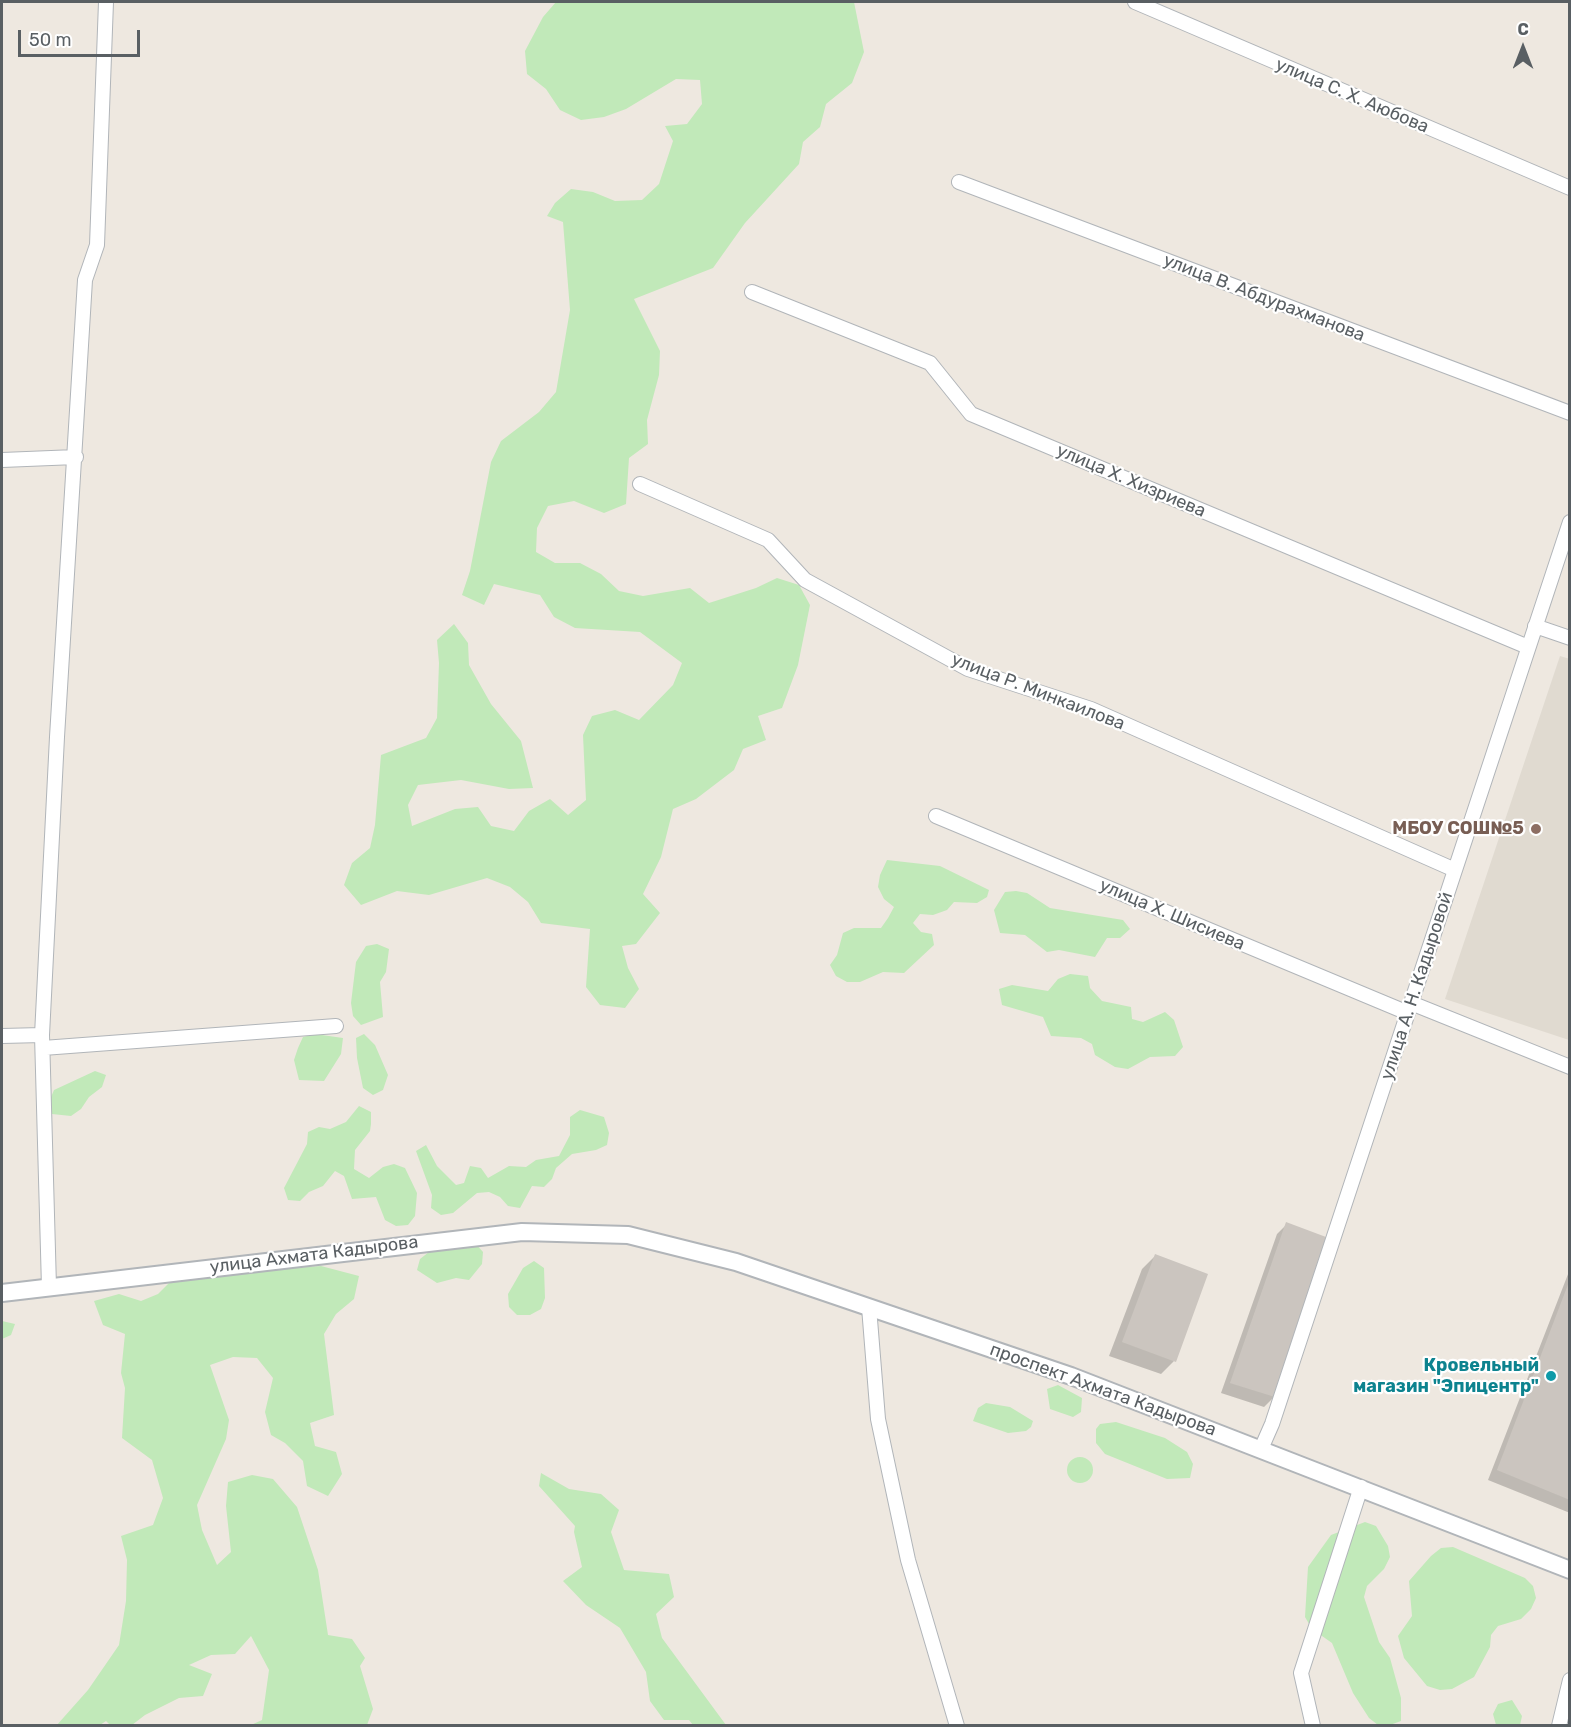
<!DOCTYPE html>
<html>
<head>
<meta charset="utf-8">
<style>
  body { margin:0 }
  #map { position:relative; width:1571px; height:1727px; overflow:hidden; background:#eee8e0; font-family:Rubik,sans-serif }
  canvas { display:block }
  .frame { position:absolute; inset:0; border:3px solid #595f63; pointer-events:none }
  .north { position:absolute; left:1493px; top:18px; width:60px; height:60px; -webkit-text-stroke:4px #fff; paint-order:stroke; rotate:0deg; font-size:16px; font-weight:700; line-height:24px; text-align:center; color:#595f63 }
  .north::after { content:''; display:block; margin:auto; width:21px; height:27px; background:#595f63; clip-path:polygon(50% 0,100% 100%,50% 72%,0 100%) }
  .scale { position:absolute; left:18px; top:30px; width:122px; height:27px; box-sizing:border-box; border:3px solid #595f63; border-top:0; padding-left:8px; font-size:18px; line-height:21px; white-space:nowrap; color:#595f63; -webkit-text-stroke:4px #fff; paint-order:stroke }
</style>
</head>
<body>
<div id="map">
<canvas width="1571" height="1727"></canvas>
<div class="frame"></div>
<div class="north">С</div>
<div class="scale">50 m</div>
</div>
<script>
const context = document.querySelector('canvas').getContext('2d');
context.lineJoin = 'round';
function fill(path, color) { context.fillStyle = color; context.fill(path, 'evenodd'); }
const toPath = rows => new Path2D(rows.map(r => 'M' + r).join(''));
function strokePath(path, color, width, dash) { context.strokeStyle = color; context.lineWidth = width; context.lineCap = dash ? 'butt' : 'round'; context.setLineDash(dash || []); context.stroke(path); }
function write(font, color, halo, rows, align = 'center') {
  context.font = font + ' Rubik,sans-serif'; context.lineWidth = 4.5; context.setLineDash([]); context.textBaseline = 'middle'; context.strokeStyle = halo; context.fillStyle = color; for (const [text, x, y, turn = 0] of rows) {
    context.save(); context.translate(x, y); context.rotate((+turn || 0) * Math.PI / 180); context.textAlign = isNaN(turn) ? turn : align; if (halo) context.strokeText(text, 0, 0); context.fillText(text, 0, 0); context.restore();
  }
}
const education = toPath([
  [1560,656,1570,659,1569,1040,1445,999]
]);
const green = toPath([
  [556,2,854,2,864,52,852,83,826,104,820,127,803,142,799,164,745,223,713,268,634,299,660,351,659,375,647,420,648,444,629,458,626,504,604,513,574,501,548,506,537,528,536,552,555,563,580,563,601,574,619,591,643,596,690,588,709,603,756,588,777,578,799,585,810,605,798,665,782,708,758,716,766,740,743,749,734,770,696,799,673,809,661,857,643,894,660,913,636,944,622,946,628,968,639,989,625,1008,600,1005,586,987,590,929,541,923,528,902,510,887,487,878,429,895,397,891,361,905,344,885,352,863,370,848,375,825,381,755,426,738,437,718,439,663,437,640,454,624,468,643,469,665,491,704,521,741,533,788,509,789,461,780,418,785,408,805,412,826,455,809,478,807,491,826,514,831,529,811,550,799,568,815,586,800,583,735,592,716,615,710,639,720,673,685,682,663,640,632,575,628,554,617,540,595,494,584,484,605,462,595,470,571,491,462,501,441,539,412,556,392,570,310,563,222,547,216,555,203,571,189,593,192,615,201,642,200,659,184,673,141,665,126,687,124,702,104,700,80,676,79,626,109,604,117,581,120,560,110,546,89,527,74,525,51,543,17],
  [887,860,940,866,989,890,987,897,977,903,954,902,947,910,933,915,920,914,913,923,921,932,932,934,934,945,904,973,883,972,860,982,847,982,836,976,830,965,837,955,843,933,854,928,881,928,888,918,894,907,884,899,878,887,880,875],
  [1016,891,1027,893,1050,908,1123,920,1130,929,1120,938,1107,938,1095,957,1059,950,1047,952,1025,935,1000,933,994,910,1005,892],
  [377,944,389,949,386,972,380,982,383,1017,361,1025,353,1016,351,1003,356,962,366,946],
  [1070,974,1088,976,1090,988,1102,1001,1131,1007,1132,1019,1143,1022,1165,1012,1174,1020,1183,1047,1175,1056,1150,1057,1128,1069,1115,1067,1095,1055,1092,1044,1081,1038,1051,1036,1043,1017,1002,1005,999,989,1012,985,1048,991,1058,979],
  [315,1034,343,1038,341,1054,324,1081,299,1080,294,1060,298,1048,303,1037],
  [364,1034,375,1045,388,1075,383,1090,373,1095,363,1088,357,1058,356,1038],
  [95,1071,106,1075,102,1087,89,1097,81,1109,71,1116,52,1114,49,1102,54,1090],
  [359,1106,371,1112,371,1124,370,1131,355,1150,354,1169,369,1178,383,1167,394,1164,405,1168,417,1193,415,1216,408,1225,396,1226,385,1220,376,1197,352,1199,344,1176,335,1171,323,1186,309,1192,300,1201,288,1200,284,1188,307,1144,308,1132,319,1127,330,1129,346,1122],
  [580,1110,604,1117,609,1133,607,1145,596,1150,572,1154,556,1168,552,1179,544,1187,532,1186,520,1208,508,1206,500,1197,489,1192,477,1193,453,1213,441,1215,431,1208,432,1195,416,1151,426,1145,437,1166,456,1185,464,1183,470,1166,481,1168,488,1178,509,1166,526,1167,536,1160,559,1156,570,1135,570,1117],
  [475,1243,483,1252,482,1264,469,1280,456,1278,437,1283,417,1270,420,1259,429,1252],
  [534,1261,544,1268,545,1298,541,1309,530,1315,517,1315,509,1307,508,1294,523,1268],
  [321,1266,359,1276,354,1299,336,1314,324,1334,334,1415,310,1423,315,1446,336,1452,342,1474,328,1496,307,1486,303,1461,285,1443,271,1435,265,1412,273,1378,257,1358,233,1357,210,1365,229,1420,226,1439,197,1505,202,1530,217,1565,231,1552,226,1506,228,1482,252,1475,273,1479,297,1507,318,1570,328,1635,352,1639,365,1658,360,1666,373,1709,367,1725,251,1725,262,1720,269,1670,251,1636,235,1654,211,1655,189,1665,212,1674,203,1696,179,1698,145,1715,132,1725,110,1725,106,1721,100,1725,56,1726,88,1690,119,1645,126,1601,127,1560,121,1536,153,1525,163,1498,152,1460,122,1438,125,1388,121,1373,125,1334,103,1325,94,1301,119,1294,141,1301,158,1294,175,1277],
  [2,1321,15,1324,11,1335,2,1339],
  [1058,1385,1082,1398,1081,1412,1073,1417,1050,1409,1047,1389],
  [986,1403,1010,1407,1033,1421,1031,1427,1026,1431,1008,1433,973,1421,978,1408],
  [1116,1422,1165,1438,1187,1452,1193,1464,1190,1478,1167,1479,1105,1454,1096,1443,1096,1429,1100,1424],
  '1067 1470a13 13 0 1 1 26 0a13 13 0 1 1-26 0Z',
  [541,1473,569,1489,601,1494,619,1510,611,1532,624,1570,669,1574,674,1597,656,1614,662,1638,726,1725,693,1725,689,1720,664,1720,650,1701,646,1672,620,1628,586,1605,563,1581,582,1567,574,1532,575,1526,539,1486],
  [1365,1522,1376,1526,1388,1546,1390,1557,1384,1569,1367,1586,1364,1597,1379,1642,1390,1658,1401,1698,1401,1721,1390,1725,1378,1725,1369,1718,1353,1693,1332,1643,1312,1629,1305,1617,1308,1567,1331,1535],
  [1453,1547,1525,1578,1533,1586,1536,1598,1531,1609,1521,1619,1498,1626,1491,1635,1490,1647,1474,1677,1452,1689,1440,1690,1427,1686,1404,1658,1398,1636,1412,1616,1409,1581,1431,1556,1441,1548],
  [1512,1700,1522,1716,1520,1725,1496,1725,1493,1714,1498,1704]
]);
const shadow = toPath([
  [1287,1224,1324,1238,1274,1397,1264,1407,1221,1393,1277,1234],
  [1156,1255,1174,1361,1161,1374,1109,1356,1142,1269],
  [1570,1269,1570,1513,1488,1480]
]);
const building = toPath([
  [1286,1222,1326,1237,1275,1397,1230,1383],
  [1155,1254,1208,1274,1176,1362,1122,1342],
  [1569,1282,1570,1282,1570,1500,1497,1470]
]);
const minor = toPath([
  [1135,2,1570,188],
  [959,182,1570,413],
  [752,292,930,363,971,414,1528,647],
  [2,460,76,457],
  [640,484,768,540,805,580,968,669,1091,709,1455,870],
  [1535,626,1570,638],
  [936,816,1408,1013],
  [1411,1003,1570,1067],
  [2,1036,42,1035],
  [43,1048,336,1026],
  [49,1287,42,1035,57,737,85,280,97,245,106,2],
  [869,1307,878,1419,908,1560,957,1726],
  [1261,1449,1272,1424,1570,522],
  [1313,1726,1301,1673,1361,1487],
  [1559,1726,1570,1680]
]);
const tertiary = toPath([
  [2,1293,522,1232,628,1235,736,1262,1071,1376,1570,1570]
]);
const markers = [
  [1536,829,6,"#8d6e63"],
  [1551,1376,6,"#0f9aa8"]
];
const streetNames = [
  ["улица С. Х. Аюбова",1352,96,23],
  ["улица В. Абдурахманова",1264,298,21],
  ["улица Х. Хизриева",1131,481,23],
  ["улица Р. Минкаилова",1038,692,21],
  ["улица Х. Шисиева",1172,915,23],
  ["улица А. Н. Кадыровой",1417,986,-72],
  ["улица Ахмата Кадырова",314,1255,-7],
  ["проспект Ахмата Кадырова",1103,1390,20]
];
const educationNames = [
  ["МБОУ СОШ№5",1524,829]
];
const cultureNames = [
  ["Кровельный",1539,1366],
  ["магазин \"Эпицентр\"",1539,1387]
];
fill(education, '#e0dad0');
fill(green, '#c1e9b9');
fill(shadow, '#0003');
fill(building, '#cbc5bf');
strokePath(minor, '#b1b5b9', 16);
strokePath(tertiary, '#b1b5b9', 20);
strokePath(minor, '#fff', 14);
strokePath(tertiary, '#fff', 16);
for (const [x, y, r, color] of markers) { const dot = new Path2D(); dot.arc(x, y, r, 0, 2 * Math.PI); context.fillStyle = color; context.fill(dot); strokePath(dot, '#fff', 2); }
write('18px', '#595f63', '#fff', streetNames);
write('bold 18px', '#785e54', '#fff', educationNames, 'right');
write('bold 18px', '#0d838f', '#fff', cultureNames, 'right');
</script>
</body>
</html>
